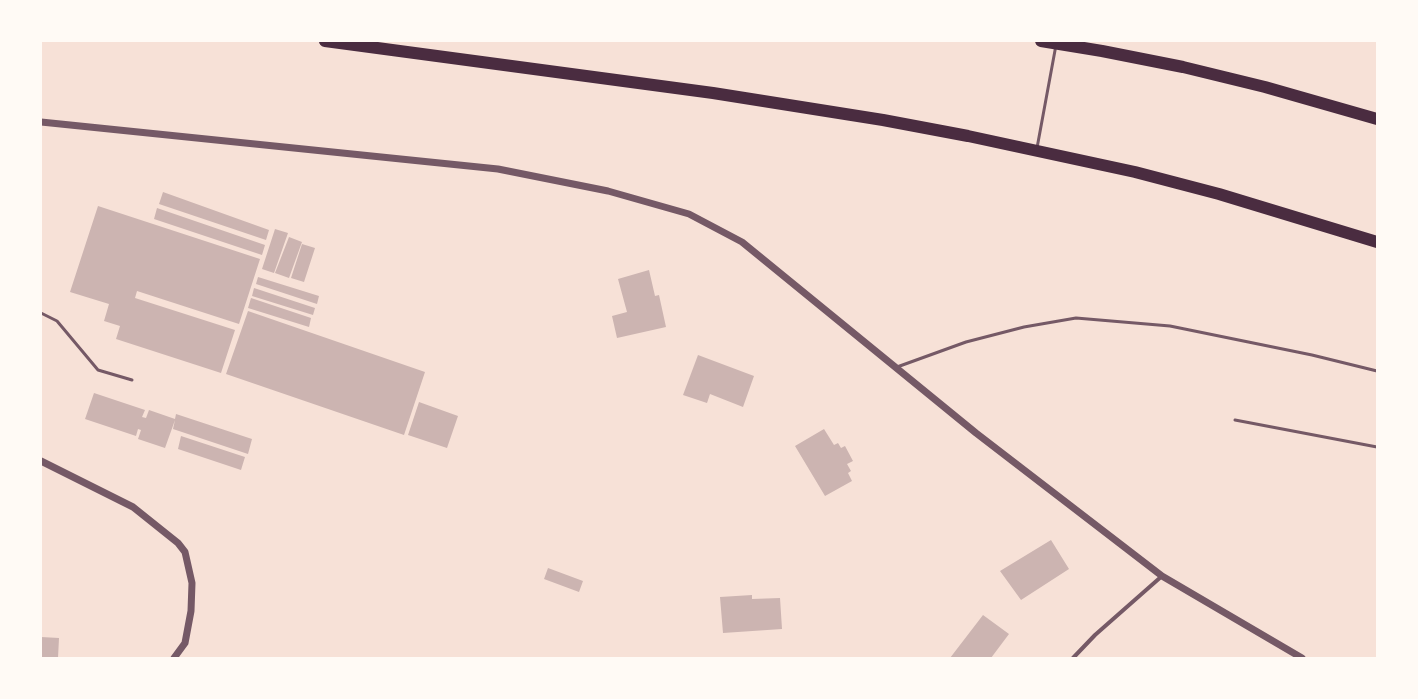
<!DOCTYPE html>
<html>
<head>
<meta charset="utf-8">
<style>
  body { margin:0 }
  #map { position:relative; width:1418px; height:699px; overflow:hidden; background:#f7e1d7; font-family:Arial,sans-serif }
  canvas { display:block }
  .frame { position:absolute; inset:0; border:42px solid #fffaf5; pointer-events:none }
</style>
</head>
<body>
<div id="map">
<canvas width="1418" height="699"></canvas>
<div class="frame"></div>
</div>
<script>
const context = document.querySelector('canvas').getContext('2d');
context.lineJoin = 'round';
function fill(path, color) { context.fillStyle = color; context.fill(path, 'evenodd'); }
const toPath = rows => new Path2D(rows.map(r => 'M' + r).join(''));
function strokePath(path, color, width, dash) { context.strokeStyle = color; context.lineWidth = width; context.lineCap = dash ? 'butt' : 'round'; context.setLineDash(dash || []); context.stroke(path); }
const building = toPath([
  [163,192,269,230,266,240,159,204],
  [98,206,260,259,239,324,137,291,135,298,235,330,221,373,116,339,120,326,104,321,109,304,70,292],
  [157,208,265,245,262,255,154,219],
  [275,229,288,233,274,273,262,269],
  [289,237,302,242,289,278,275,273],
  [302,244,315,248,304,282,291,278],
  [649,270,655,296,659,295,666,327,617,338,612,316,627,312,618,279],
  [258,277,319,296,317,304,256,284],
  [254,288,315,308,313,315,252,296],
  [251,298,311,318,309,327,248,308],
  [248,311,425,372,404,435,226,374],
  [698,355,754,376,743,407,710,394,707,403,683,395],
  [94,393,145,410,142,417,146,418,149,410,175,419,176,414,252,439,248,454,173,429,175,420,165,448,138,439,141,430,138,429,136,436,85,419],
  [419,402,458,416,447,448,408,435],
  [824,429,834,445,838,443,841,448,845,446,853,461,847,464,851,471,848,473,852,481,825,496,795,446],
  [181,436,245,457,241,470,178,449],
  [1051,540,1069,569,1021,600,1000,571],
  [548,568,583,581,579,592,544,579],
  [752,595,752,599,780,598,782,629,723,633,720,597],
  [983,615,1009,634,991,658,950,658],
  [41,637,59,638,58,658,41,658]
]);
const service = toPath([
  [1037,148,1056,45],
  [41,313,57,321,98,370,132,380],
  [897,367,966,342,1024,327,1076,318,1170,326,1312,355,1377,371],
  [1235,420,1377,447]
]);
const minor = toPath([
  [1073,658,1095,635,1162,576]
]);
const tertiary = toPath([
  [41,122,498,169,608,191,689,214,742,242,976,433,1162,576,1302,658],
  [41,461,133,507,178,543,185,552,192,583,191,611,185,643,174,658]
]);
const motorway = toPath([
  [325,41,713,93,883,120,968,136,1135,172,1219,194,1377,242],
  [1041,41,1102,51,1183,67,1265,87,1377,119]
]);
fill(building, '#ccb4b1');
strokePath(service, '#755966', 3);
strokePath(minor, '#755966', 4);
strokePath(tertiary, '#755966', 7);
strokePath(motorway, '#4a2c40', 12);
</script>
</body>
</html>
